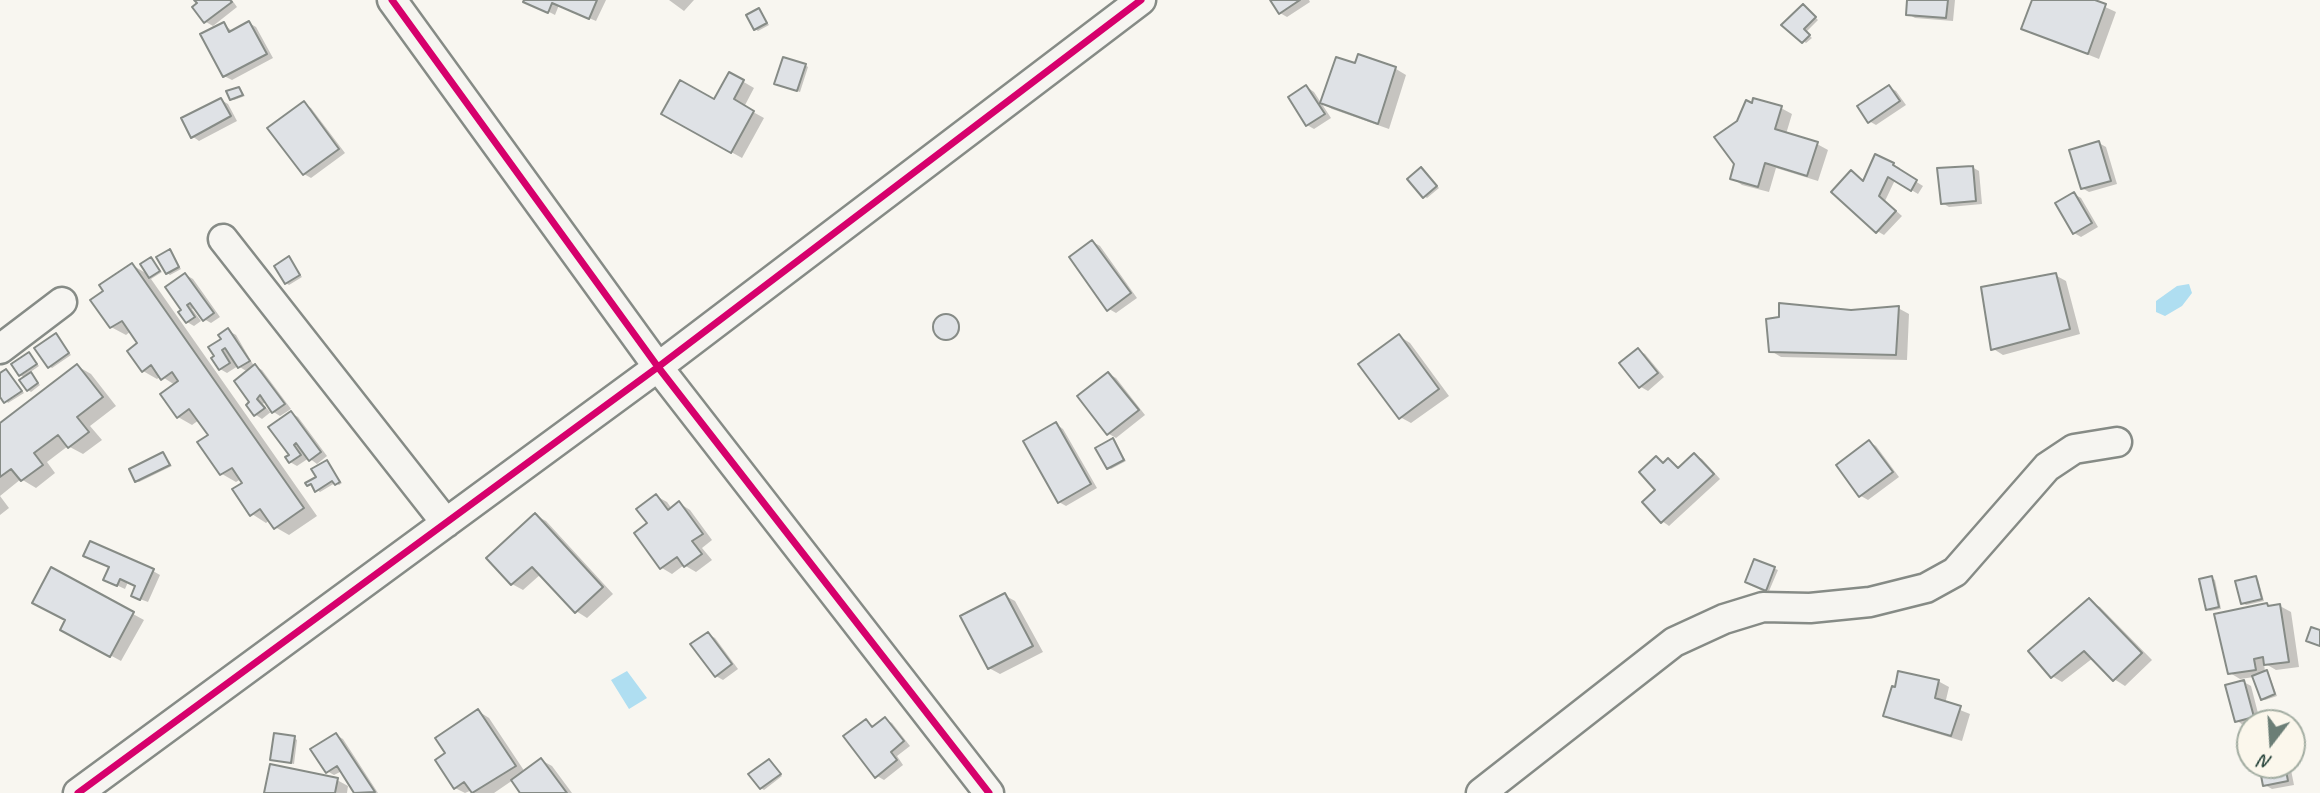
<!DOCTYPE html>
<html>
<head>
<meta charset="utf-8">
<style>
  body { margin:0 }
  #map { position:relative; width:2320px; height:793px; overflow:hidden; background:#f8f6f0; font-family:Caveat,sans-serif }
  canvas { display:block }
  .north { position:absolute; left:2236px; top:709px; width:70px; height:70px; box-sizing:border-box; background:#fbf7ec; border:2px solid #a3ada2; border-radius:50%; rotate:197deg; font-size:19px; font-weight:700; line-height:28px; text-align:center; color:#1f3d34 }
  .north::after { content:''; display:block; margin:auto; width:24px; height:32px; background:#6b7e76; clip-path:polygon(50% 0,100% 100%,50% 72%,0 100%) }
</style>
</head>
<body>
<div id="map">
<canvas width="2320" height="793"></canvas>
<div class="north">N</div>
</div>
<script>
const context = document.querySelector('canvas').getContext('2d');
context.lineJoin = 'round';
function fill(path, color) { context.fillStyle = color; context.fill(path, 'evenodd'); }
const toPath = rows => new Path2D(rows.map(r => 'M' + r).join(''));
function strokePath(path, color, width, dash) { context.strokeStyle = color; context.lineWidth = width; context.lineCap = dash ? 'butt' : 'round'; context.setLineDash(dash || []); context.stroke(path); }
const water = toPath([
  [2189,284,2192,293,2182,306,2165,316,2156,312,2156,301,2177,286],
  [627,671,647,698,629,709,611,680]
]);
const shadow = toPath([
  [196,0,232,0,237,7,213,26,206,22],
  [526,0,606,0,596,21,559,5,555,15],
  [669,0,694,0,684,11],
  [1272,0,1309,0,1310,2,1287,17,1280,13],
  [1909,0,1955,0,1953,21,1915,18,1908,14],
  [2034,0,2090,0,2116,12,2099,59,2024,29],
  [1806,8,1818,20,1806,32,1812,38,1806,43,1784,24],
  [759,10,769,25,758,31,755,29],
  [249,23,256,27,273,58,232,80,224,76,224,24,233,32],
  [1359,56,1396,69,1406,75,1389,129,1332,109,1322,103,1356,65],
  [805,65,808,67,800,92,779,85],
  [730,74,754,88,744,107,764,118,742,158,663,114,715,102],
  [1307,87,1314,92,1331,118,1314,129,1307,125],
  [1889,87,1896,91,1906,105,1876,125,1869,121],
  [239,88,245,96,234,100,231,99],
  [221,100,228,104,237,121,199,141,192,136],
  [304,103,311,108,345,153,311,178,304,174],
  [1781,108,1792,114,1786,134,1817,144,1828,150,1818,181,1776,168,1769,192,1742,185,1732,178,1736,164,1738,122],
  [2099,143,2106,147,2117,184,2089,192,2082,188],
  [1893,164,1900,168,1899,171,1923,186,1918,194,1895,180,1885,201,1902,216,1884,235,1877,231,1864,182],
  [1972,167,1979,171,1982,204,1949,207,1942,203],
  [1421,169,1439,188,1427,198,1424,196],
  [2074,194,2081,198,2098,227,2081,237,2074,233],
  [1093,242,1100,246,1137,298,1116,313,1109,309],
  [170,251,181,269,170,275,167,273],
  [289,258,302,277,289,285,286,283],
  [151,259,162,272,151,279,317,516,289,535,275,527,270,520,266,523,252,514,244,483,241,479,236,482,222,474,200,443,210,436,199,420,192,425,178,417,175,385,161,376,157,379,143,371,140,344,131,331,126,335,111,327,132,265,149,275],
  [186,275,193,279,220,317,211,323,204,319,196,307,192,309,201,321,194,326,187,322,183,310],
  [2055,275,2066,281,2080,334,2003,355,1992,348],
  [1898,308,1909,314,1907,360,1781,357,1771,351,1851,312],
  '936 328a12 12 0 1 1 24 0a12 12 0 1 1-24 0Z',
  [229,331,236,335,254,366,262,370,291,409,280,416,272,411,262,419,256,415,249,405,251,403,248,372,238,366,227,373,220,369,213,359],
  [266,400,272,410,270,412,263,404],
  [56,335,71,355,52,368,49,366],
  [1399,336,1410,343,1449,396,1411,423,1400,417],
  [1638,350,1645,354,1664,377,1648,391,1641,387,1621,363],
  [29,354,39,366,29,373,40,385,31,392,28,390,25,378,20,375],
  [77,366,91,374,116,406,90,426,102,440,83,454,68,446,47,462,55,473,36,488,21,479,0,496,0,425],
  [6,371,24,393,8,403,0,394,0,375],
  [1109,374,1116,378,1145,415,1116,438,1109,434],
  [291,413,298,417,327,456,317,464,309,458,297,466,290,462],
  [1056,424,1063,429,1097,488,1066,506,1059,502],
  [1113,440,1126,461,1111,469,1108,467],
  [1869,442,1876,446,1899,477,1868,500,1861,496],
  [163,454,172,466,139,482,136,481],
  [1695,455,1702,459,1720,479,1669,526,1662,521,1656,458,1665,464,1669,460,1680,469],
  [327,462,342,483,339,485,335,483,320,492,317,490,318,478],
  [0,496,9,508,0,515],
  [656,496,667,502,672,509,679,503,690,510,712,540,702,548,712,560,696,572,684,565,672,574,662,568,650,524],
  [535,515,546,521,613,594,587,618,576,611,541,574,523,590,512,584,488,558],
  [1755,561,1778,570,1769,591,1750,583],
  [110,567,153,571,160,575,148,602,140,599,137,586,128,582,125,589,112,583],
  [52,570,144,620,121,661,62,629,67,620],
  [2255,577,2258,579,2264,601,2246,605,2243,603],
  [2212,578,2215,580,2221,609,2210,611,2207,609],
  [1004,595,1015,601,1043,652,1000,674,989,668],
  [2089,601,2100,607,2152,660,2125,686,2114,679,2093,658,2062,682,2052,676],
  [2267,605,2271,607,2280,606,2291,612,2299,667,2276,670,2264,663,2265,672,2269,674,2277,696,2265,700,2262,699,2254,677,2240,679,2230,673],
  [708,634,715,638,738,669,723,680,716,676],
  [1938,681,1949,687,1945,704,1970,714,1962,741,1896,721,1885,715],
  [2244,682,2251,686,2260,721,2243,725,2236,720],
  [478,711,489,718,525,772,541,760,552,766,572,793,522,793,513,780,494,793,474,793,472,790,465,793,455,788,448,754],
  [885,719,892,723,910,746,897,756,903,765,884,780,877,776,866,721,875,727],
  [336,735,343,739,378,793,356,793,342,771,334,775,327,771],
  [294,738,297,740,294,764,272,759],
  [769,761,782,776,764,790,761,788],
  [2261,765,2290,765,2294,785,2272,789,2265,785],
  [337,780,348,786,347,793,266,793]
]);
const building = toPath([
  [194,0,230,0,232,2,204,23,192,7,197,3,194,0],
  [524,0,597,0,589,19,552,3,548,13,523,2,524,0],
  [1270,0,1300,0,1279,14,1270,0],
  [1907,0,1948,0,1946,18,1906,15,1907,0],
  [2032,0,2095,0,2106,4,2088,54,2021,29,2032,0],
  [1803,4,1816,17,1804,29,1810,35,1802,43,1781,25,1803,4],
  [759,8,767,23,754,30,746,15,759,8],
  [249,21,267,54,223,77,200,34,224,22,229,32,249,21],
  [1358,54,1396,67,1378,124,1320,103,1336,57,1355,63,1358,54],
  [783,57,806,64,797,91,774,84,783,57],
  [729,72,744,80,734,99,754,111,731,153,661,114,680,80,714,99,729,72],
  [1306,85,1325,114,1306,126,1288,97,1306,85],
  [1889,85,1900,101,1868,123,1857,106,1889,85],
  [239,87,243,95,230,100,226,91,239,87],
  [221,98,231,116,191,138,181,118,221,98],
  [1753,98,1782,106,1775,129,1818,142,1807,176,1765,163,1758,187,1730,179,1734,164,1714,137,1737,121,1746,100,1752,103,1753,98],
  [304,101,339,149,303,175,267,128,304,101],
  [2099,141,2111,181,2081,189,2069,150,2099,141],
  [1875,154,1894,163,1893,165,1917,180,1911,191,1888,177,1879,196,1896,211,1876,233,1831,192,1851,170,1863,181,1875,154],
  [1973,166,1976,201,1941,204,1937,168,1973,166],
  [1421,167,1437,186,1423,198,1407,179,1421,167],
  [2074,192,2092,223,2073,234,2055,203,2074,192],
  [1092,240,1131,293,1107,311,1069,257,1092,240],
  [170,249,179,267,166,274,156,257,170,249],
  [289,256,300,275,285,284,274,266,289,256],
  [151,257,160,271,149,278,140,264,151,257],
  [132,263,304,508,274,529,260,509,250,516,232,489,242,483,232,468,220,475,197,442,208,435,189,409,177,418,160,394,178,381,172,372,161,380,151,365,142,372,127,351,137,343,122,321,110,328,90,300,103,291,99,285,132,263],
  [185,273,214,313,203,321,190,303,187,305,195,317,186,323,178,312,181,310,165,287,185,273],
  [2056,273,2070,329,1991,350,1981,287,2056,273],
  [1779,303,1851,310,1899,306,1896,355,1769,352,1766,319,1779,317,1779,303],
  '933 327a13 13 0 1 1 26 0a13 13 0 1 1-26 0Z',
  [228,328,250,361,238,368,225,348,222,350,230,363,219,370,211,358,214,356,208,347,221,339,218,335,228,328],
  [56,333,69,353,48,368,34,348,56,333],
  [1399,334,1439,389,1399,419,1358,364,1399,334],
  [1638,348,1658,373,1639,388,1619,363,1638,348],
  [29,352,37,364,19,376,11,364,29,352],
  [77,364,103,397,77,417,89,432,68,448,58,435,34,453,43,465,21,481,11,469,0,477,0,423,77,364],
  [255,364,285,404,272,413,260,395,257,399,265,408,254,416,246,405,249,402,234,381,255,364],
  [6,369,22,391,4,403,0,397,0,373,6,369],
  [31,372,38,383,27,391,19,380,31,372],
  [1108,372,1139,410,1107,435,1077,396,1108,372],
  [291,411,321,452,309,461,296,443,294,445,301,455,289,463,285,457,289,455,268,427,291,411],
  [1056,422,1091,484,1058,503,1023,441,1056,422],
  [1113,438,1124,460,1107,469,1095,448,1113,438],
  [1869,440,1893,472,1859,497,1836,465,1869,440],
  [163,452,170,465,135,482,129,469,163,452],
  [1694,453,1714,474,1661,523,1642,502,1655,490,1639,472,1656,456,1663,463,1668,458,1678,468,1694,453],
  [327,460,340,482,335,485,332,481,315,492,311,484,307,486,305,483,316,477,311,469,327,460],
  [656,494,668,510,679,501,703,534,692,541,702,554,684,567,677,557,660,569,634,533,647,523,636,509,656,494],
  [535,513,603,587,575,613,532,567,511,585,486,558,535,513],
  [90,541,154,569,140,600,131,596,135,586,120,579,117,586,103,580,109,567,83,556,90,541],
  [1754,559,1775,567,1766,591,1745,582,1754,559],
  [51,567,134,612,110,657,60,630,65,620,32,603,51,567],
  [2212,576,2219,607,2206,610,2199,579,2212,576],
  [2256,576,2262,599,2241,604,2235,581,2256,576],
  [1005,593,1033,646,988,669,960,616,1005,593],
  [2089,598,2142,653,2113,681,2084,651,2051,678,2028,651,2089,598],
  [2267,603,2268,606,2280,604,2289,662,2264,665,2263,657,2254,659,2256,670,2228,674,2214,614,2267,603],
  [2311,627,2320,630,2320,646,2306,641,2311,627],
  [708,632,732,664,715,677,690,644,708,632],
  [2267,670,2275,694,2261,700,2252,676,2267,670],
  [1898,671,1939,680,1935,698,1961,706,1951,736,1883,716,1892,686,1895,687,1898,671],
  [2244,680,2254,717,2235,722,2225,685,2244,680],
  [478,709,516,766,472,793,464,782,454,789,435,760,445,753,435,738,478,709],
  [885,717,904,741,891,752,897,760,875,778,843,736,866,719,872,727,885,717],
  [274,733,295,736,291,763,270,760,274,733],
  [336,733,375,792,354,793,337,766,326,773,310,749,336,733],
  [541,758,567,793,520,793,511,780,541,758],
  [769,759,781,774,760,789,748,774,769,759],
  [270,764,338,778,335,793,264,793,270,764],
  [2259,765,2285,765,2288,781,2263,786,2259,765]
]);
const street = toPath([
  [392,0,658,367,989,793],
  [223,239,446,523],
  [0,349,62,302],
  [78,793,658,367,1141,0],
  [1481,793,1674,642,1724,619,1763,607,1810,608,1870,602,1926,588,1955,572,2047,467,2074,449,2117,442]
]);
const cycleway = toPath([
  [392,0,658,367,989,793],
  [78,793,658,367,1141,0]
]);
fill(water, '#afdef1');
fill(shadow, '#0003');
fill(building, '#dfe2e6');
strokePath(building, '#868b86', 2);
strokePath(street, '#868b86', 33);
strokePath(street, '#f6f5f1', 28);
strokePath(cycleway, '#d6006c', 7);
</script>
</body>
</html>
